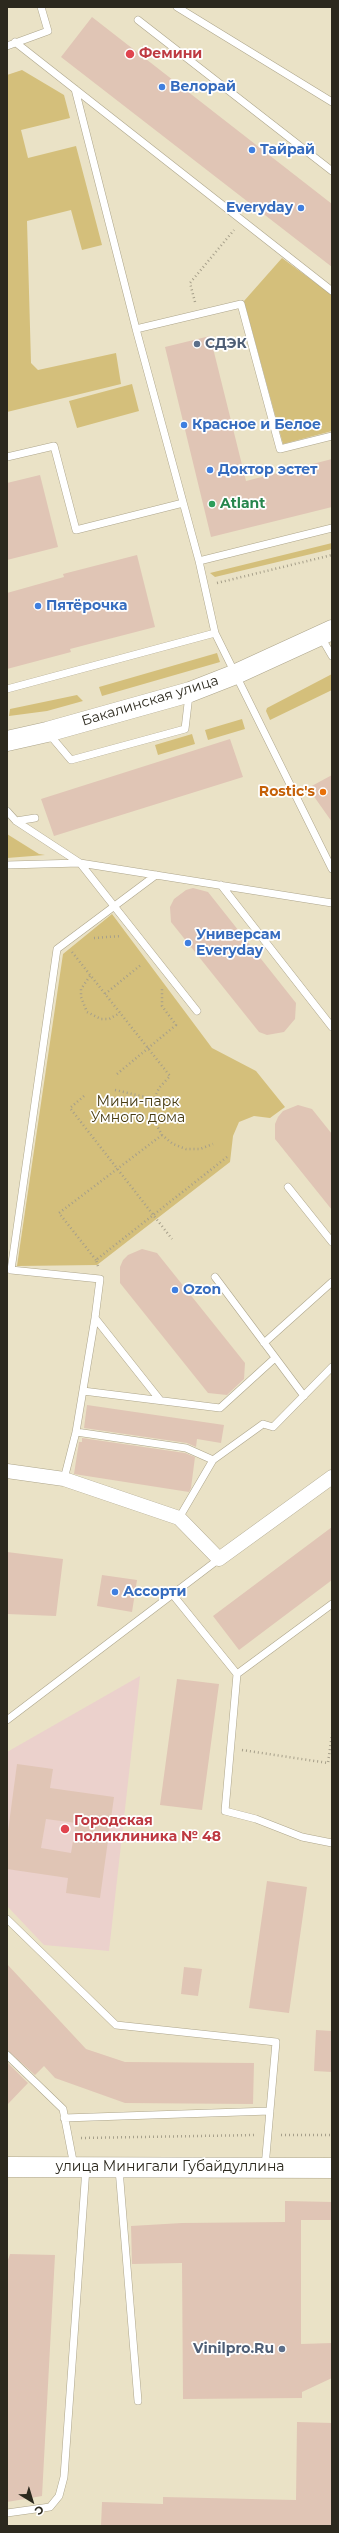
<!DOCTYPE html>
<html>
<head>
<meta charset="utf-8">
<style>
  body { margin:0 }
  #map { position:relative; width:339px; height:2533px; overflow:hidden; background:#eae2c6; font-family:Montserrat,sans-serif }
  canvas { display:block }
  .frame { position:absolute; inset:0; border:8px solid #2c291e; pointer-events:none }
  .north { position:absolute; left:12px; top:2481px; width:40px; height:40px; -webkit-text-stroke:3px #fff; paint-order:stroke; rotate:142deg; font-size:11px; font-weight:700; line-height:16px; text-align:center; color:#2c291e }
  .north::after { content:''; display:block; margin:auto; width:14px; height:18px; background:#2c291e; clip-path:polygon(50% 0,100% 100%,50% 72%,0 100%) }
</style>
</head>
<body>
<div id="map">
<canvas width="339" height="2533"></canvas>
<div class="frame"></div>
<div class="north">С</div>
</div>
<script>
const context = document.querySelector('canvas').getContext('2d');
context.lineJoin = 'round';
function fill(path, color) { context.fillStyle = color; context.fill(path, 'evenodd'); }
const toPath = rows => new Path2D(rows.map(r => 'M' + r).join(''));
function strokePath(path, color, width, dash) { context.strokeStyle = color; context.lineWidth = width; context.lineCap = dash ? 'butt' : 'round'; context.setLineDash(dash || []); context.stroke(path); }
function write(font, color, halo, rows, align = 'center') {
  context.font = font + ' Montserrat,sans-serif'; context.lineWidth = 3.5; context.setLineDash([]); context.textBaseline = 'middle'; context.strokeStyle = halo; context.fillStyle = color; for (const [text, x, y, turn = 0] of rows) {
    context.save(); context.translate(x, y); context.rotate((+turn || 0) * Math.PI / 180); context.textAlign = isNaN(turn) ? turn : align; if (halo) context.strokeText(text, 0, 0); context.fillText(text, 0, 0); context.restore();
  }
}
const medical = toPath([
  [140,1676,109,1951,44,1945,7,1906,7,1752]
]);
const green = toPath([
  [22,70,64,95,70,118,21,130,28,158,76,146,102,245,82,250,71,210,27,221,31,363,38,370,116,353,121,384,7,412,7,75],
  [282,258,332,295,332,431,283,444,244,301],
  [132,384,139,411,77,428,69,401],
  [332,543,332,549,215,577,210,573],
  [217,653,220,662,102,696,99,687],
  [332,674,332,690,270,720,266,711,267,708],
  [77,695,83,701,47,711,9,716,10,709],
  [242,719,245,729,208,740,205,730],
  [192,734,195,744,158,755,155,745],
  [7,834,39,854,45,855,7,858],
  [112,914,212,1048,256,1071,285,1107,270,1118,254,1116,239,1122,233,1136,230,1162,97,1265,17,1266,63,954]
]);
const building = toPath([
  [92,17,332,204,332,267,61,57],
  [210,336,246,481,332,459,332,507,211,537,165,347],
  [40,475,58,547,7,560,7,483],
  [137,555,155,627,70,649,71,652,7,669,7,593,64,577,63,574],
  [230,739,243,777,54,836,41,799],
  [332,775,332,822,308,788],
  [193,888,208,892,296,1003,295,1019,284,1032,267,1035,259,1032,171,922,170,907,174,899,186,890],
  [298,1105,312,1109,332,1134,332,1210,275,1139,275,1124,278,1117,283,1111],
  [142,1249,157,1253,245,1363,244,1379,227,1395,208,1393,120,1283,120,1267,123,1260,128,1255],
  [87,1405,224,1425,221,1443,197,1439,196,1447,187,1443,84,1428],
  [82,1438,185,1453,195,1457,191,1488,189,1492,74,1474,79,1442,82,1442],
  [332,1527,332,1580,239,1650,213,1616],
  [7,1552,63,1559,56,1616,7,1614],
  [102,1575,137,1580,132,1612,97,1606],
  [177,1679,219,1684,202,1810,160,1805],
  [17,1764,53,1769,50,1788,114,1797,100,1898,66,1893,68,1878,7,1869,7,1839],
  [46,1819,76,1823,71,1853,41,1848],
  [267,1881,307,1887,289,2013,249,2008],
  [7,1964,86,2049,125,2062,254,2063,253,2104,125,2103,55,2078,44,2066,35,2075,7,2050],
  [184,1967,202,1969,198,1996,181,1994],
  [316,2030,332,2031,332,2072,314,2071],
  [7,2062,28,2083,7,2105],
  [285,2201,332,2202,332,2220,301,2220,301,2344,332,2343,332,2378,302,2392,302,2398,183,2399,182,2263,132,2264,131,2226,182,2223,285,2222],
  [10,2254,55,2255,42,2496,7,2502,7,2263],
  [297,2422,332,2423,332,2526,101,2526,102,2502,163,2504,163,2497,296,2500]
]);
const path = toPath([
  [195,302,190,283,234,230],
  [217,583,332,555],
  [94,938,121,936],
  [72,952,170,1076,159,1088,154,1099,153,1112,156,1124,162,1135,173,1144,186,1149,200,1149,213,1144],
  [90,976,81,989,81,997,87,1012,101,1019,109,1019,120,1013],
  [105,994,142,964],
  [117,1074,176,1025,162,1006,162,989],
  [115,1090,154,1099],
  [84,1096,70,1108,172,1239],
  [96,1260,59,1213,162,1135],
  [98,1266,96,1260,227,1157],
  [242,1750,328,1763,332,1734],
  [281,2135,332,2135],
  [81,2138,256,2135]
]);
const lane = toPath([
  [177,7,332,102],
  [138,20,332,171],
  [15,42,332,291],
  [7,46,48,31,41,7],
  [75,89,136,329],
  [7,457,54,446,76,530,183,503],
  [332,528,199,561,215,633,332,869],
  [199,561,136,329,241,304,280,449,332,436],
  [321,637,332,656],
  [7,689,215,633],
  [49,734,71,760,185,729,189,695],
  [7,811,16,821,80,863,197,1011],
  [16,821,35,818],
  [7,865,80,863,332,903],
  [221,885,332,1027],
  [288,1187,332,1242],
  [215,1277,304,1396],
  [95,1318,100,1279,11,1270,57,949,156,875],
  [264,1343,332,1282],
  [83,1391,220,1408,275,1358],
  [76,1432,186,1448,213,1460,263,1424,273,1427,332,1367],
  [64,1479,76,1432,95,1318,160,1400],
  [179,1518,213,1460],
  [173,1595,237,1674,332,1604],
  [237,1674,225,1811,256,1819,302,1837,332,1843],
  [7,1720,219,1559],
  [7,1919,116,2025,276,2042,265,2167],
  [7,2055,63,2109,74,2166],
  [64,2118,270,2111],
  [119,2169,138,2401],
  [7,2513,50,2507,59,2496,64,2477,86,2168]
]);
const street = toPath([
  [7,1471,64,1479,179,1518,219,1559,332,1477]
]);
const secondary = toPath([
  [7,741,47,732,190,692,236,674,332,630],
  [7,2167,332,2168]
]);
const markers = [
  [130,54,5,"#e0444e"],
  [162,87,4,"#3f7fe0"],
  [252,150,4,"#3f7fe0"],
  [301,208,4,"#3f7fe0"],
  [197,344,4,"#5c6f8a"],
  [184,425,4,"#3f7fe0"],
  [210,470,4,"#3f7fe0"],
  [212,504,4,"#2e9e5b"],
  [38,606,4,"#3f7fe0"],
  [323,792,4,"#e8710a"],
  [188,943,4,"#3f7fe0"],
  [175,1290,4,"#3f7fe0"],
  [115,1592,4,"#3f7fe0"],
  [65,1829,5,"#e0444e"],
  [282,2349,4,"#5c6f8a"]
];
const healthNames = [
  ["Фемини",139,54],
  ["Городская",74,1821],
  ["поликлиника № 48",74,1837]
];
const shopNames = [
  ["Велорай",170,87],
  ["Тайрай",260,150],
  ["Everyday",293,208,"right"],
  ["Красное и Белое",192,425],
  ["Доктор эстет",218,470],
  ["Пятёрочка",46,606],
  ["Универсам",196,935],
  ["Everyday",196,951],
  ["Ozon",183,1290],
  ["Ассорти",123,1592]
];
const serviceNames = [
  ["СДЭК",205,344],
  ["Vinilpro.Ru",274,2349,"right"]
];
const leisureNames = [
  ["Atlant",220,504]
];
const streetNames = [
  ["Бакалинская улица",150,701,-17],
  ["улица Минигали Губайдуллина",170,2167]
];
const foodNames = [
  ["Rostic's",315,792]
];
const parkNames = [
  ["Мини-парк",138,1102],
  ["Умного дома",138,1118]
];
fill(medical, '#ebd1cc');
fill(green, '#d4bf7b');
fill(building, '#e0c5b5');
strokePath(lane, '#ada58b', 8);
strokePath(street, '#ada58b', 15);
strokePath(secondary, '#ada58b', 21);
strokePath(path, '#a69f8a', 2.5, [1, 3]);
strokePath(lane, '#fff', 7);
strokePath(street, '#fff', 14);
strokePath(secondary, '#fff', 20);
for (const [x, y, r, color] of markers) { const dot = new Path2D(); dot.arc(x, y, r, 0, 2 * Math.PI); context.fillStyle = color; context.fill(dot); strokePath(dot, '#fff', 1.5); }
write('bold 14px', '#be3a42', '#fff', healthNames, 'left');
write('bold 14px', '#366cbe', '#fff', shopNames, 'left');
write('bold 14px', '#4e5e75', '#fff', serviceNames, 'left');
write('bold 14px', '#27864d', '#fff', leisureNames, 'left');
write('14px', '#2c291e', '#fff', streetNames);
write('bold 14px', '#c56008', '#fff', foodNames, 'right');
write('14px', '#45390e', '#fff', parkNames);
</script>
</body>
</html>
